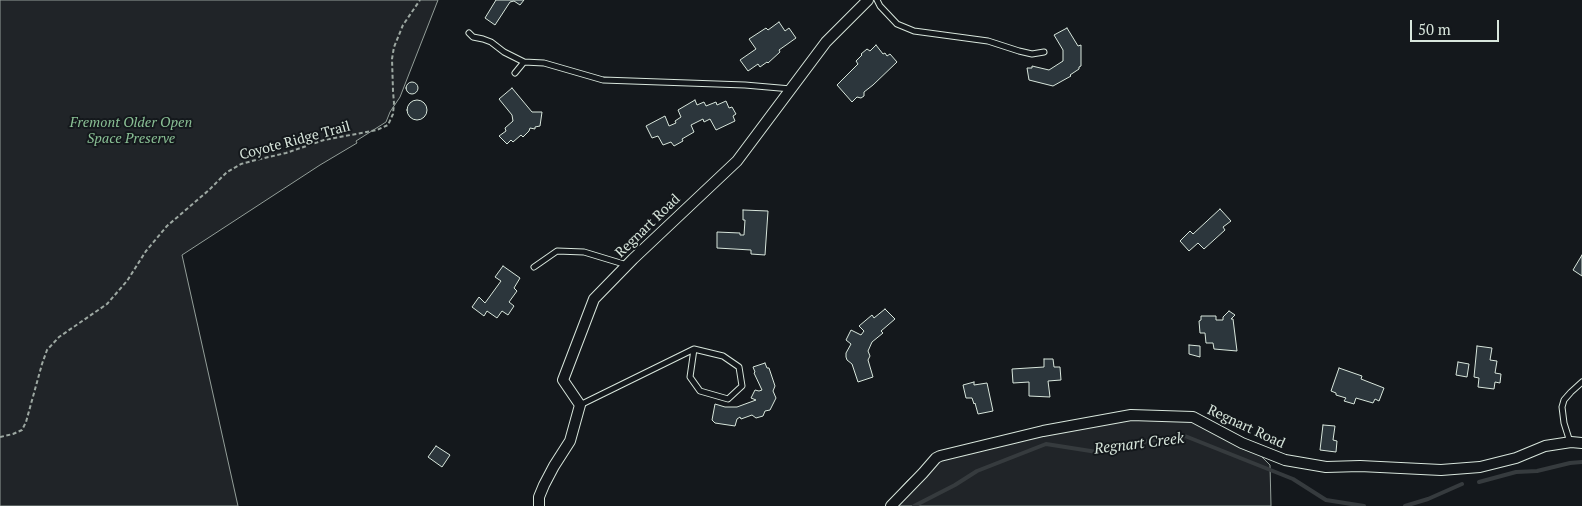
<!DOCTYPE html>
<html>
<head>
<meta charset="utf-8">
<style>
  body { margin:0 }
  #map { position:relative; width:1582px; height:506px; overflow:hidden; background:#14181c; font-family:"PT Serif",serif }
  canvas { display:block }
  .scale { position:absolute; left:1410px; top:20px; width:89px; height:22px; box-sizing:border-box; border:2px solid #d8e6dc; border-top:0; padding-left:6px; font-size:15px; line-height:18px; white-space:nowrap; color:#d8e6dc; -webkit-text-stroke:4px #14181c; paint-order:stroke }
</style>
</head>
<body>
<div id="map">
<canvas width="1582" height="506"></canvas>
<div class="scale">50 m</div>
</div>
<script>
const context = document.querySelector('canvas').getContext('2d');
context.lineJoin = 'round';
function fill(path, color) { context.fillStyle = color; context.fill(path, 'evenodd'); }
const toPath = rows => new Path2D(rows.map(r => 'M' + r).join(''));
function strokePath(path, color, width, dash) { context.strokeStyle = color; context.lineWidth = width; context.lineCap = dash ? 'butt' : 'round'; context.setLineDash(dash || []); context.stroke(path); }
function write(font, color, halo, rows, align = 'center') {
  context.font = font + ' "PT Serif",serif'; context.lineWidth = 4; context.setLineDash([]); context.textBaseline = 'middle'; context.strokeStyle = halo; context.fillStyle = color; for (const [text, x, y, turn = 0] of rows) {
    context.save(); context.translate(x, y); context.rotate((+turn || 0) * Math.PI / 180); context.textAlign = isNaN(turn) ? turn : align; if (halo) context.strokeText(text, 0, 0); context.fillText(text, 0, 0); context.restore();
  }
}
const green = toPath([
  [0,0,438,0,400,97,390,112,386,122,356,141,357,143,320,165,182,255,238,506,0,506,0,0],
  [1128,411,1195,414,1246,441,1270,465,1271,506,885,506,908,480,947,450,1039,427,1128,411]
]);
const stream = toPath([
  [1479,482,1516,472,1537,471,1570,463,1582,462],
  [914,506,955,485,977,471,1046,444,1097,452,1148,441,1185,436,1293,479,1326,500,1364,506],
  [1405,506,1428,499,1462,484]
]);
const building = toPath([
  [496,0,524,0,520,5,514,1,510,2,495,25,485,18,496,0],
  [779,22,785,31,789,28,796,38,779,50,780,52,768,63,767,62,760,67,758,64,748,71,740,60,756,49,749,39,766,28,768,30,779,22],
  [1067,28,1078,46,1081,45,1081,66,1079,67,1079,69,1070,75,1071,76,1053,86,1029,80,1027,68,1032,68,1032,66,1049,70,1063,61,1063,50,1054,35,1067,28],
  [876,45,883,54,885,53,887,56,890,54,897,62,873,85,864,92,864,96,861,98,857,97,852,102,837,85,858,64,856,61,862,55,861,54,867,49,870,51,876,45],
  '406 88a6 6 0 1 1 12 0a6 6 0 1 1-12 0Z',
  [512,88,532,112,542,112,540,126,535,127,535,129,530,128,529,131,523,137,521,135,513,142,511,140,507,144,499,136,506,131,505,128,513,121,512,115,499,99,512,88],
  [695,100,697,105,704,102,706,106,716,102,717,105,726,101,729,108,732,107,736,114,733,116,735,121,716,130,710,119,704,122,703,119,691,125,694,132,682,139,683,141,674,146,671,142,663,145,658,136,652,138,646,126,665,116,669,126,676,123,675,121,681,117,678,110,695,100],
  '407 110a10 10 0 1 1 20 0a10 10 0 1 1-20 0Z',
  [1220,209,1231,221,1223,227,1225,230,1204,249,1198,243,1189,251,1180,241,1190,231,1193,234,1220,209],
  [743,210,768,211,765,255,751,254,751,250,717,248,717,232,740,233,740,235,744,235,745,220,743,220,743,210],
  [1582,255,1582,276,1573,270,1582,255],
  [503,266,520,278,514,288,517,291,509,302,514,306,508,315,502,311,497,318,487,311,484,316,472,307,479,297,485,303,501,281,495,277,503,266],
  [885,309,895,319,881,331,883,333,872,342,868,351,870,356,868,360,873,377,858,382,852,364,847,360,846,357,846,353,851,344,846,340,851,330,861,335,864,331,859,326,872,315,874,318,885,309],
  [1229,311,1235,315,1231,319,1233,319,1237,351,1214,349,1213,343,1206,343,1205,333,1200,333,1199,321,1201,320,1201,316,1216,316,1216,320,1223,320,1223,317,1229,311],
  [1189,345,1200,346,1200,357,1189,354,1189,345],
  [1477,346,1492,348,1490,360,1497,361,1495,373,1501,374,1500,383,1495,382,1494,389,1478,387,1479,378,1474,377,1477,346],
  [1044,359,1053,359,1054,367,1060,367,1061,380,1048,381,1050,397,1029,396,1029,382,1013,383,1012,369,1044,367,1044,359],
  [1458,362,1469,364,1467,377,1456,375,1458,362],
  [765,363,767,368,769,368,775,386,773,391,776,398,770,410,765,411,763,416,756,418,752,415,741,419,740,417,737,419,735,426,715,423,712,420,715,404,725,407,737,407,756,400,751,398,755,390,759,391,762,390,754,373,755,372,753,367,765,363],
  [1339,368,1362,376,1361,379,1384,388,1379,401,1375,399,1373,403,1356,398,1354,404,1344,401,1346,398,1336,395,1336,393,1331,391,1339,368],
  [974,382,974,385,987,383,993,411,978,414,975,403,974,404,972,398,966,398,963,385,974,382],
  [1323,425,1335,426,1333,440,1337,441,1336,452,1320,450,1323,425],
  [436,446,450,455,442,467,428,457,436,446]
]);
const path = toPath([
  [0,437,13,434,22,430,26,422,42,364,47,350,59,337,107,304,127,281,146,251,167,226,209,190,227,172,241,164,256,160,286,153,324,140,377,130,388,125,393,114,394,103,393,91,392,59,394,47,403,25,420,0]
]);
const service = toPath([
  [877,0,880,6,897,24,914,31,988,41,1019,51,1032,54,1044,52],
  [469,33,473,37,483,39,491,42,504,52,524,62],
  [515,73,524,62,544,63,603,80,745,85,791,89],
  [534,267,557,251,584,252,627,265],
  [580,405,694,349,723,356,739,367,742,386,728,399,700,391,690,377,694,349],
  [1570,442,1564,423,1562,407,1564,400,1571,392,1582,382]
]);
const minor = toPath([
  [539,506,539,497,544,485,554,466,570,441,580,405,563,380,594,299,633,259,737,161,826,42,868,0],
  [891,506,923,473,936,458,940,456,1043,431,1131,415,1193,417,1242,443,1285,460,1326,467,1360,466,1441,470,1480,467,1516,458,1545,446,1571,442,1582,443]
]);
const parkNames = [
  ["Fremont Older Open",131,123],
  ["Space Preserve",131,139]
];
const streetNames = [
  ["Coyote Ridge Trail",295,141,-15],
  ["Regnart Road",648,226,-44],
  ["Regnart Road",1246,427,25]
];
const waterNames = [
  ["Regnart Creek",1139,444,-7]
];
fill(green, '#202428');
strokePath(green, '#939e99', 1);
strokePath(stream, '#363b3e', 4);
fill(building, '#2c363c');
strokePath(building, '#d8e6dc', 1);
strokePath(service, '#d8e6dc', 7);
strokePath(minor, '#d8e6dc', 12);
strokePath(path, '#9da8a2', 2, [4, 2.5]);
strokePath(service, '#14181c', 5);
strokePath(minor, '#14181c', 10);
write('italic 14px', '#8ac095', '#14181c', parkNames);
write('14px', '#d8e6dc', '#14181c', streetNames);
write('italic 15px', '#d8e6dc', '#14181c', waterNames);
</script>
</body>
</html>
